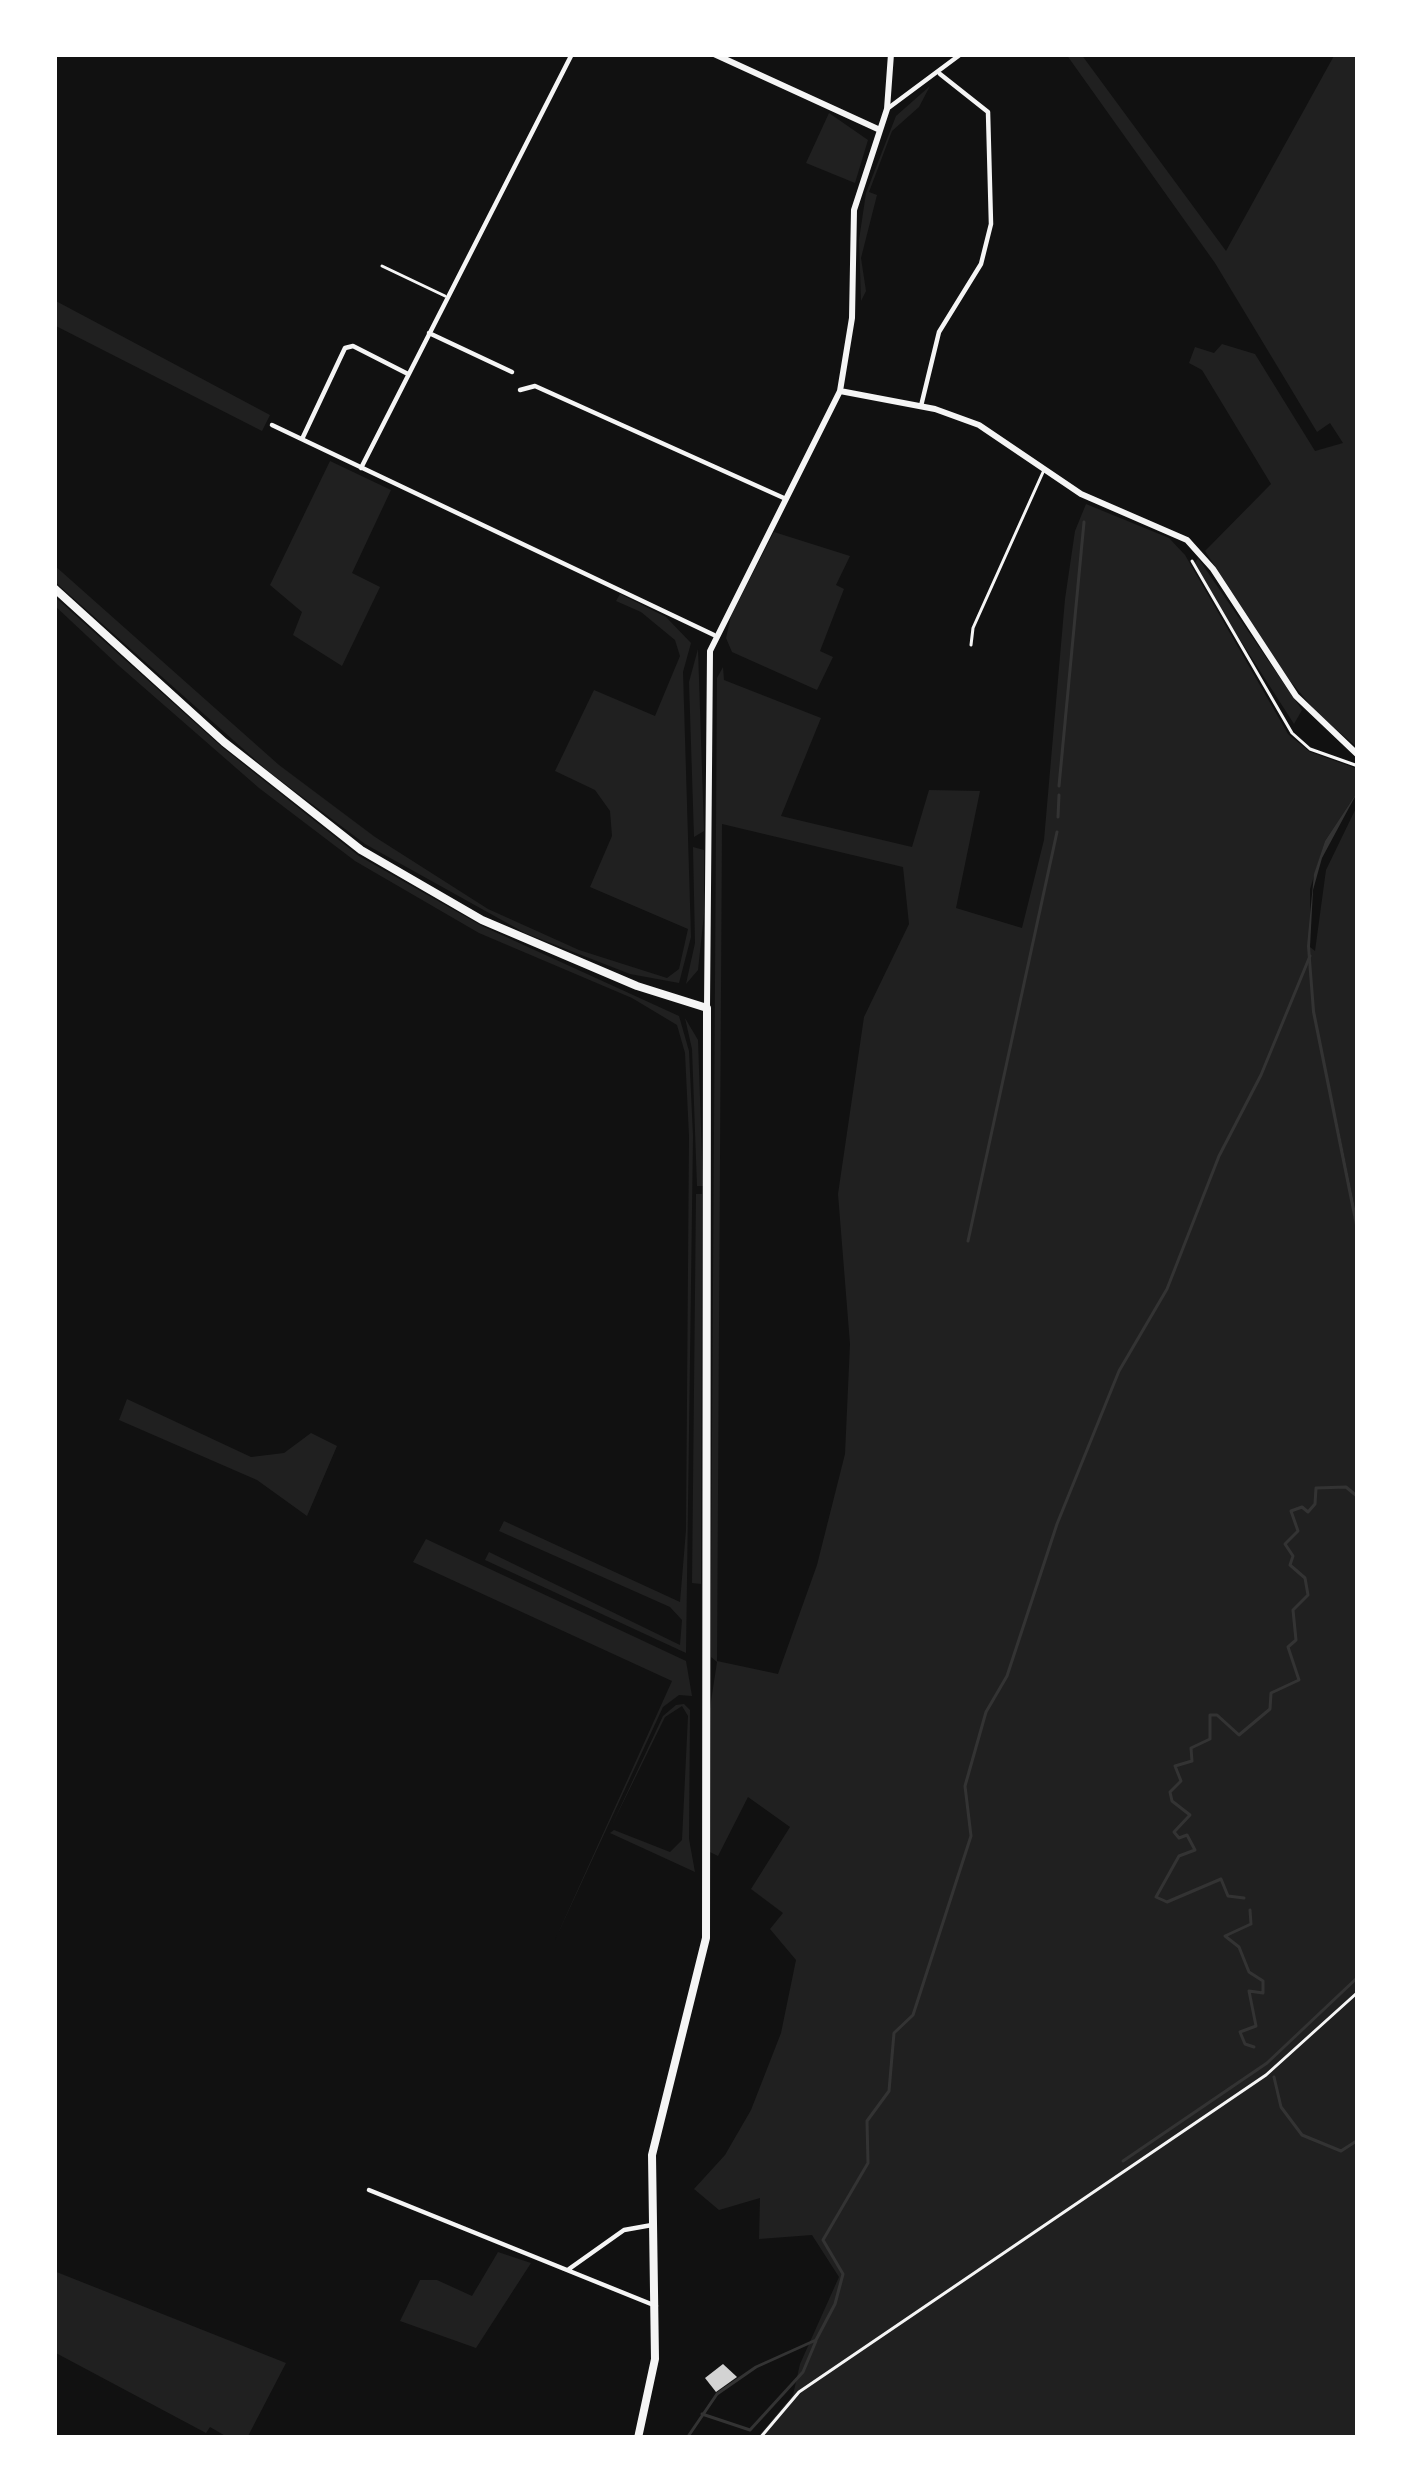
<!DOCTYPE html>
<html>
<head>
<meta charset="utf-8">
<style>
  body { margin:0 }
  #map { position:relative; width:1412px; height:2492px; overflow:hidden; background:#111; font-family:"Archivo Narrow",sans-serif }
  canvas { display:block }
  .frame { position:absolute; inset:0; border:57px solid #fff; pointer-events:none }
</style>
</head>
<body>
<div id="map">
<canvas width="1412" height="2492"></canvas>
<div class="frame"></div>
</div>
<script>
const context = document.querySelector('canvas').getContext('2d');
context.lineJoin = 'round';
function fill(path, color) { context.fillStyle = color; context.fill(path, 'evenodd'); }
const toPath = rows => new Path2D(rows.map(r => 'M' + r).join(''));
function strokePath(path, color, width, dash) { context.strokeStyle = color; context.lineWidth = width; context.lineCap = dash ? 'butt' : 'round'; context.setLineDash(dash || []); context.stroke(path); }
const green = toPath([
  [1066,54,1081,54,1226,251,1335,54,1358,54,1358,748,1318,714,1286,676,1205,551,1271,484,1202,370,1189,363,1195,347,1214,353,1222,344,1255,354,1315,451,1343,443,1330,423,1317,432,1215,263],
  [930,86,919,107,892,131,869,192,877,195,861,258,866,291,861,301,859,240,866,193,896,116],
  [829,113,868,140,855,183,806,163],
  [54,300,270,415,262,431,54,325],
  [330,461,391,490,352,573,380,587,342,666,293,635,302,612,270,585],
  [1086,504,1169,538,1185,555,1288,734,1310,752,1358,769,1358,791,1325,841,1310,889,1310,947,1315,951,1326,870,1358,804,1358,1223,1335,1111,1358,1240,1358,2438,757,2438,793,2395,800,2364,839,2277,812,2235,759,2239,760,2198,719,2210,694,2189,725,2155,751,2110,781,2033,796,1960,770,1929,783,1913,751,1889,790,1827,748,1797,718,1856,710,1852,710,1708,717,1662,711,1657,711,1583,717,678,723,667,724,680,821,718,781,816,912,847,929,790,980,791,956,908,1022,928,1044,840,1065,599,1075,531],
  [722,824,903,867,909,924,864,1017,838,1194,850,1344,845,1454,817,1565,778,1674,717,1661],
  [774,532,850,556,836,585,844,589,820,651,833,657,817,690,732,652,726,638,731,616],
  [1198,558,1302,710,1294,724,1228,621,1195,563],
  [54,565,279,765,375,837,488,909,579,950,667,978,679,969,688,929,590,887,612,836,610,811,595,790,555,771,594,690,655,716,680,656,675,640,641,612,616,601,620,594,666,617,691,643,683,672,691,937,679,983,630,974,525,933,365,844,268,771,54,581],
  [54,596,223,748,359,856,482,926,679,1016,689,1051,693,1136,686,1653,485,1560,489,1552,680,1645,682,1620,670,1607,499,1531,504,1521,680,1602,686,1530,689,1136,685,1053,677,1025,632,998,479,933,355,861,259,788,118,665,54,605],
  [698,649,704,831,694,837,689,682],
  [693,847,704,850,704,914,698,970,686,984,695,943],
  [685,1018,698,1040,703,1186,697,1186,692,1049],
  [696,1194,702,1194,701,1584,692,1583],
  [127,1399,251,1457,284,1453,311,1433,337,1446,307,1516,257,1480,119,1420],
  [426,1539,686,1661,692,1696,679,1695,663,1707,555,1940,672,1681,413,1562],
  [676,1705,684,1704,690,1710,689,1839,695,1872,610,1833,614,1830,670,1852,682,1840,688,1716,682,1706,665,1717,611,1827,663,1716],
  [498,2252,531,2263,476,2348,400,2321,420,2280,437,2280,472,2296],
  [54,2271,286,2363,247,2438,229,2438,210,2427,206,2433,54,2352]
]);
const water = toPath([
  [1358,791,1322,858,1313,890,1310,947,1315,1011,1358,1223,1358,1240,1312,1012,1307,946,1314,874,1325,841]
]);
const stream = toPath([
  [1059,786,1084,522],
  [1058,817,1059,795],
  [968,1241,1057,832],
  [1244,1898,1228,1896,1221,1879,1167,1902,1156,1897,1179,1856,1195,1850,1187,1835,1179,1838,1174,1832,1190,1815,1172,1801,1170,1792,1181,1781,1175,1766,1192,1761,1191,1748,1210,1739,1210,1715,1217,1715,1239,1735,1270,1709,1271,1693,1299,1680,1288,1647,1296,1640,1293,1610,1308,1595,1305,1578,1290,1565,1293,1556,1285,1544,1298,1531,1291,1511,1302,1507,1308,1512,1315,1504,1316,1488,1346,1487,1358,1497],
  [1250,1910,1251,1924,1225,1936,1239,1947,1249,1972,1263,1981,1263,1993,1249,1991,1256,2026,1240,2032,1245,2044,1254,2047],
  [1274,2077,1281,2107,1302,2135,1341,2151,1358,2140],
  [1123,2161,1267,2063,1358,1977],
  [702,2414,750,2430,803,2372,816,2341],
  [687,2438,717,2394,756,2367,816,2340,835,2304,843,2274,823,2240,868,2163,867,2121,889,2091,894,2033,913,2015,971,1836,965,1786,986,1712,1007,1676,1057,1524,1119,1371,1167,1289,1219,1156,1261,1075,1310,956]
]);
const building = toPath([
  [723,2364,737,2377,716,2392,705,2378]
]);
const path = toPath([
  [1192,561,1292,733,1310,749,1358,766],
  [760,2438,799,2392,1266,2075,1358,1992]
]);
const service = toPath([
  [382,266,445,296],
  [971,645,973,628,1044,470]
]);
const minor = toPath([
  [887,109,961,54],
  [429,333,512,372],
  [520,390,535,386,786,499],
  [921,406,939,332,981,264,991,224,988,112,940,74],
  [272,425,714,635],
  [303,437,345,348,353,346,408,374],
  [361,468,572,54],
  [369,2190,656,2306],
  [569,2269,624,2230,652,2225]
]);
const tertiary = toPath([
  [714,54,880,130],
  [840,391,935,409,979,425,1081,494,1187,540,1213,569,1296,696,1358,755],
  [707,1008,710,651,840,391,852,318,854,210,887,109,891,54]
]);
const secondary = toPath([
  [54,588,224,742,361,850,482,920,637,986,707,1008,706,1938,652,2155,655,2359,638,2438]
]);
fill(green, '#202020');
fill(water, '#333');
strokePath(stream, '#333', 3);
fill(building, '#d3d3d3');
strokePath(path, '#f5f5f5', 3);
strokePath(service, '#f5f5f5', 3);
strokePath(minor, '#f5f5f5', 4.5);
strokePath(tertiary, '#f5f5f5', 6);
strokePath(secondary, '#f5f5f5', 8);
</script>
</body>
</html>
